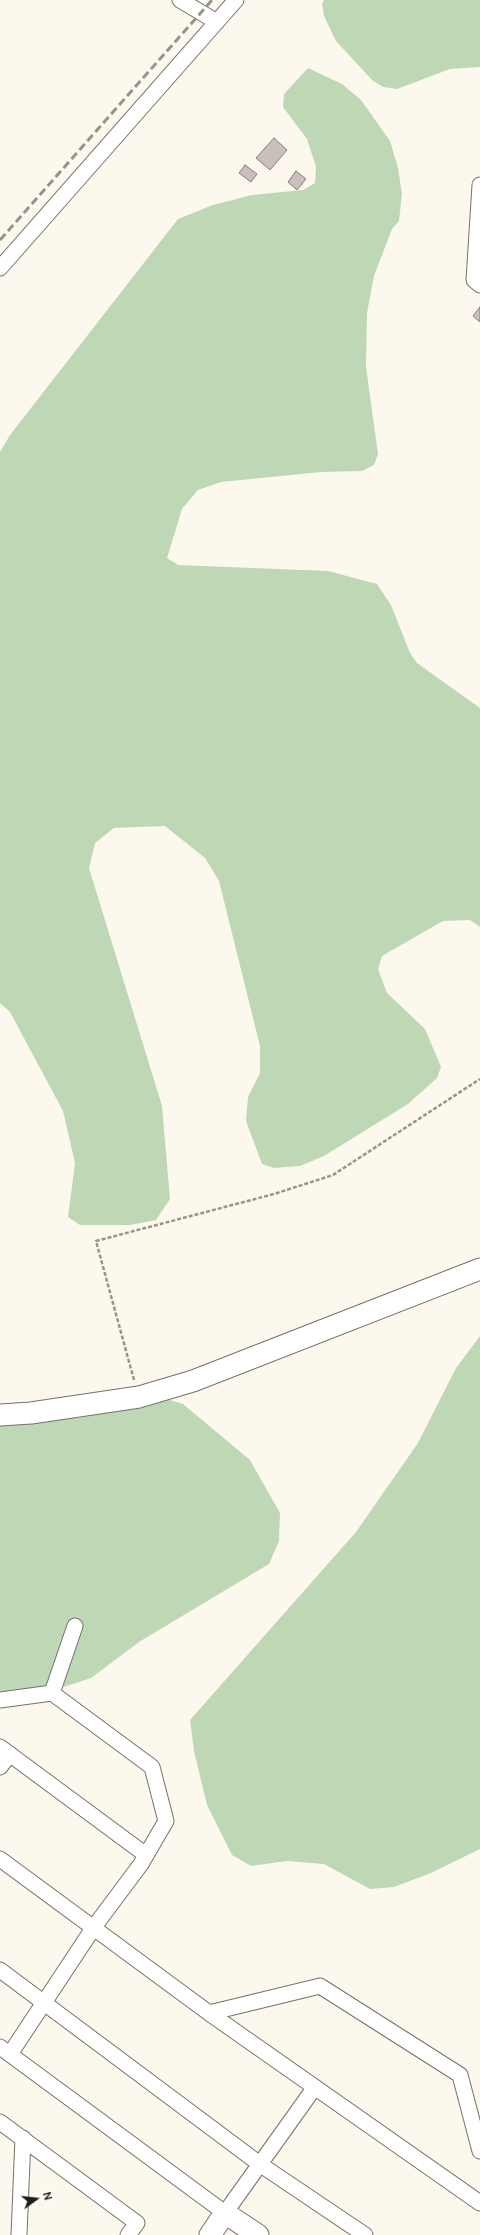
<!DOCTYPE html>
<html>
<head>
<meta charset="utf-8">
<style>
  body { margin:0 }
  #map { position:relative; width:480px; height:2235px; overflow:hidden; background:#fdf8ee; font-family:Ubuntu,sans-serif }
  canvas { display:block }
  .north { position:absolute; left:16px; top:2179px; width:40px; height:40px; -webkit-text-stroke:3px #fff; paint-order:stroke; rotate:75deg; font-size:11px; font-weight:700; line-height:16px; text-align:center; color:#1e1c19 }
  .north::after { content:''; display:block; margin:auto; width:14px; height:18px; background:#1e1c19; clip-path:polygon(50% 0,100% 100%,50% 72%,0 100%) }
</style>
</head>
<body>
<div id="map">
<canvas width="480" height="2235"></canvas>
<div class="north">N</div>
</div>
<script>
const context = document.querySelector('canvas').getContext('2d');
context.lineJoin = 'round';
function fill(path, color) { context.fillStyle = color; context.fill(path, 'evenodd'); }
const toPath = rows => new Path2D(rows.map(r => 'M' + r).join(''));
function strokePath(path, color, width, dash) { context.strokeStyle = color; context.lineWidth = width; context.lineCap = dash ? 'butt' : 'round'; context.setLineDash(dash || []); context.stroke(path); }
const green = toPath([
  [324,0,480,0,480,67,450,69,397,89,383,87,372,80,336,41,324,16,322,4],
  [308,68,342,84,361,100,390,141,398,168,402,194,399,221,392,229,374,276,367,313,366,367,378,454,374,465,362,471,321,472,221,482,198,490,182,509,167,558,178,565,328,571,377,584,391,605,410,653,417,663,480,708,480,927,470,920,443,921,382,956,378,969,387,993,425,1029,441,1067,437,1078,408,1104,324,1156,300,1166,274,1168,262,1164,246,1121,248,1097,260,1073,260,1046,219,881,205,858,165,826,114,828,95,843,89,868,162,1106,170,1199,156,1220,130,1225,80,1225,68,1217,75,1163,63,1111,10,1012,0,1003,0,452,10,435,178,219,213,205,252,195,303,190,315,183,316,167,307,139,283,107,284,94],
  [480,1336,480,1849,431,1873,394,1887,370,1889,324,1864,287,1861,251,1866,232,1855,207,1805,194,1751,190,1720,356,1532,418,1443,456,1368],
  [153,1395,183,1404,250,1460,280,1513,279,1541,269,1564,139,1642,91,1678,0,1708,0,1407]
]);
const building = toPath([
  [274,138,287,150,270,170,256,158,274,138],
  [245,165,257,174,251,182,239,173,245,165],
  [296,171,306,179,297,190,288,182,296,171],
  [480,307,480,322,473,316,480,307]
]);
const path = toPath([
  [134,1380,96,1241,274,1194,333,1175,480,1079]
]);
const street = toPath([
  [180,0,217,22],
  [480,185,474,280,480,285],
  [0,268,236,0],
  [52,1693,75,1626],
  [0,1700,52,1693,152,1767,166,1821,141,1864,94,1927,10,2054],
  [0,1747,146,1855],
  [0,1767,10,1754],
  [0,1859,209,2013,480,2203],
  [0,1970,261,2165,365,2235],
  [209,2013,320,1986,460,2075,480,2151],
  [0,2047,225,2213,315,2087],
  [0,2122,137,2223,128,2235],
  [19,2235,23,2138]
]);
const secondary = toPath([
  [0,1415,31,1413,139,1397,193,1381,480,1269],
  [210,2235,225,2213,258,2235]
]);
const rail = toPath([
  [0,240,212,0]
]);
fill(green, '#bed8b5');
fill(building, '#cbbfbe');
strokePath(building, '#877c7b', 1);
strokePath(street, '#767269', 17);
strokePath(secondary, '#767269', 23);
strokePath(path, '#98948d', 2.5, [4, 2]);
strokePath(street, '#fff', 15);
strokePath(secondary, '#fff', 21);
strokePath(rail, '#96928c', 3, [8, 4]);
</script>
</body>
</html>
